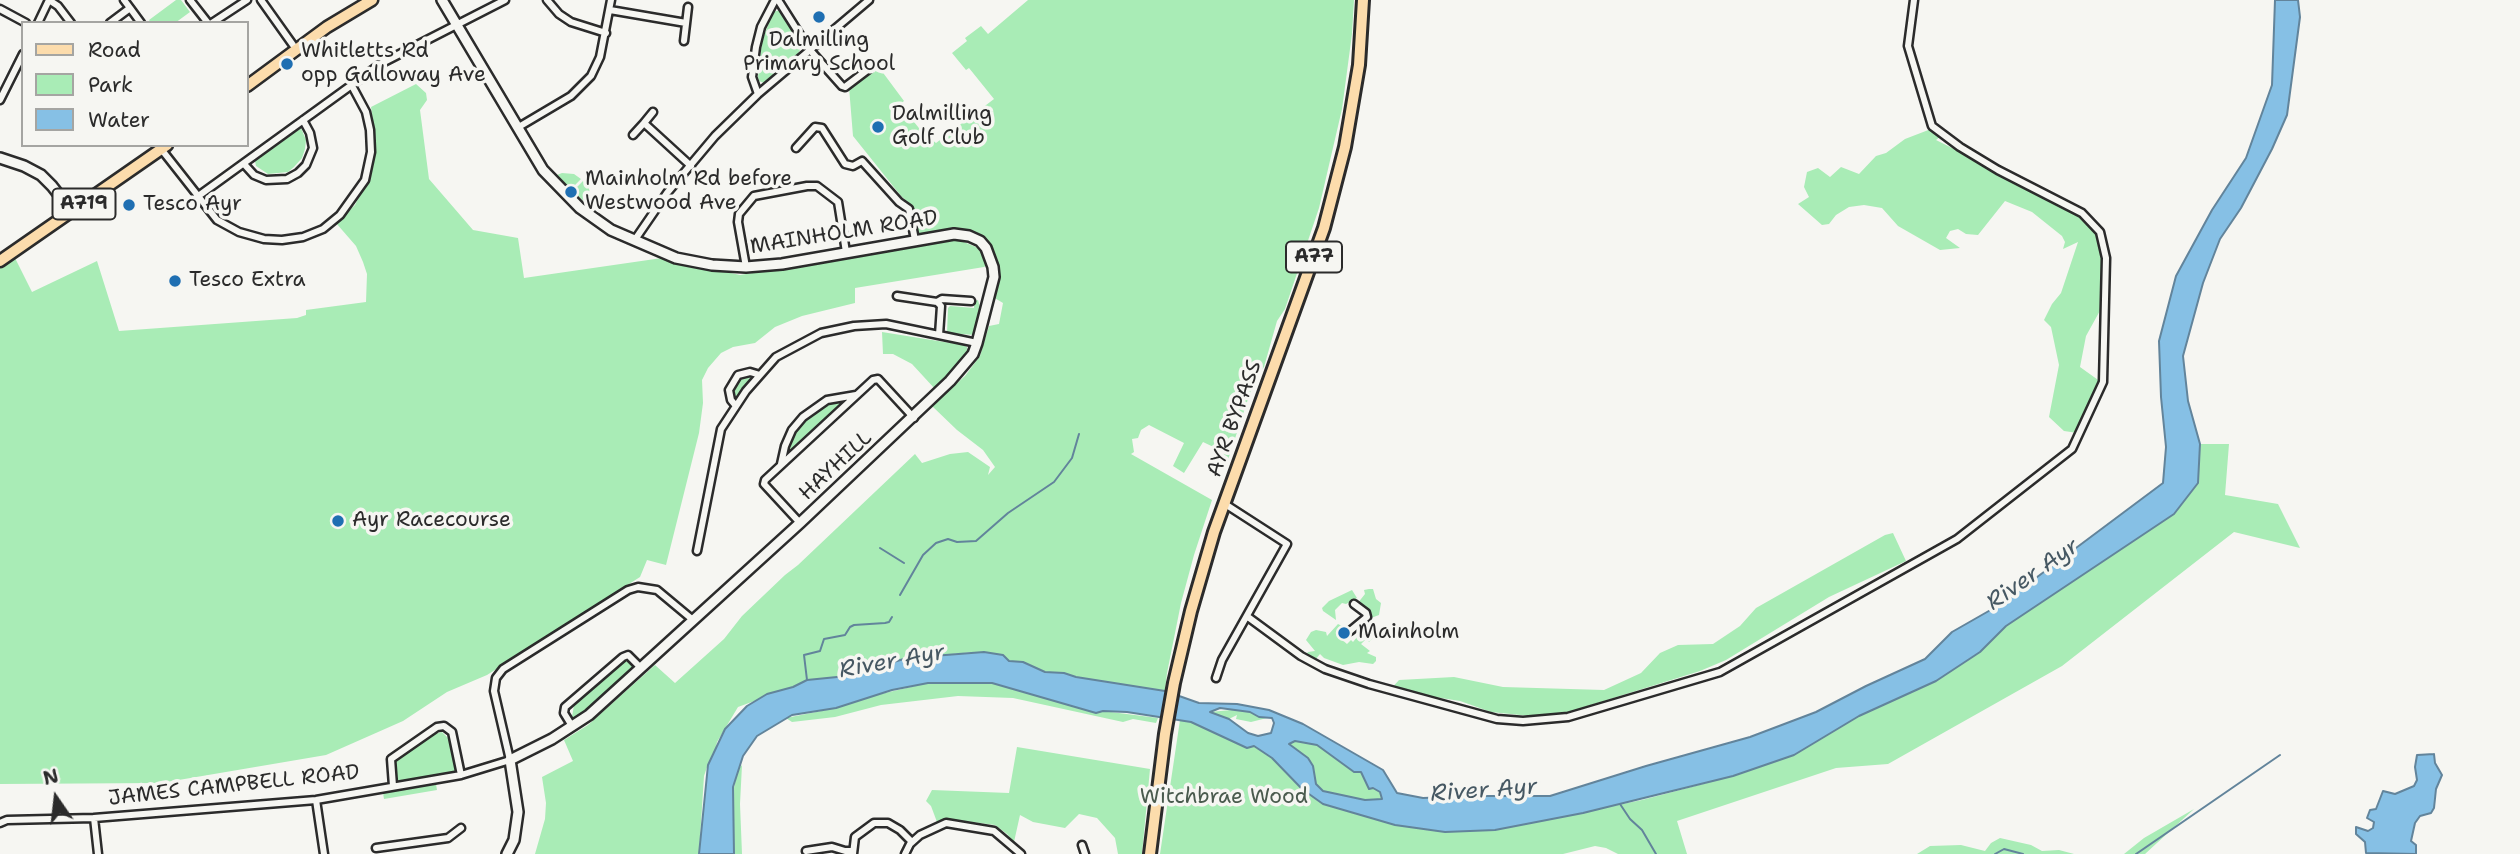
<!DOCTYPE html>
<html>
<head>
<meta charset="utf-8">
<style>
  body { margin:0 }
  #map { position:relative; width:2520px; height:854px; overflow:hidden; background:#f6f6f2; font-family:"Shantell Sans",sans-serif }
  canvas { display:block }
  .legend { position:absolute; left:21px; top:21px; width:228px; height:126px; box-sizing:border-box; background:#f6f6f2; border:2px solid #a5a5a2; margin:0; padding:9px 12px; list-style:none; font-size:21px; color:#2b2b2b }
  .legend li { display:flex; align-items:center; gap:14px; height:35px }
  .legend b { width:35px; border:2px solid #a5a5a2 }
  .north { position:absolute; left:21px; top:763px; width:70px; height:70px; -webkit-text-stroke:5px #f6f6f2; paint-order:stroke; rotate:346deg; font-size:19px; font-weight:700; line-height:28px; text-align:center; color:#2b2b2b }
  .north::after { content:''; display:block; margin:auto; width:24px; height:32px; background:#2b2b2b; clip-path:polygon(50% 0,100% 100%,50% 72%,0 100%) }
</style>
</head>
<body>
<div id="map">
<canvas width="2520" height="854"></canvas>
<ul class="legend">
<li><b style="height:9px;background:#fcdcac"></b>Road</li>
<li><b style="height:19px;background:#a9ecb6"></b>Park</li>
<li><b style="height:19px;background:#86c0e5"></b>Water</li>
</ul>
<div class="north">N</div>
</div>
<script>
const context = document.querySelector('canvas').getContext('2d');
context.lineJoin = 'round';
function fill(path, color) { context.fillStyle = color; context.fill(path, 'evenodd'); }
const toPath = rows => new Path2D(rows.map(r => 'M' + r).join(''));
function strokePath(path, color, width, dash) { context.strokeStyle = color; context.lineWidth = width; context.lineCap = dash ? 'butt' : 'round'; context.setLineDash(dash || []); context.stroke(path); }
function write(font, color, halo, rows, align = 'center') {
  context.font = font + ' "Shantell Sans",sans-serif'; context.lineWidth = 7; context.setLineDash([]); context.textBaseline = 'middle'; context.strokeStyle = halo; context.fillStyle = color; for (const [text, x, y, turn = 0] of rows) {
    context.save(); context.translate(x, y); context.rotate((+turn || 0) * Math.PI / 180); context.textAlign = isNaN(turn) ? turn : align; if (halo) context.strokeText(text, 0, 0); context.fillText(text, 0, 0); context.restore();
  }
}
const green = toPath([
  [176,0,181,0,190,12,175,23,151,23,149,20],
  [1028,0,1354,0,1352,34,1342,109,1319,208,1285,309,1277,321,1264,367,1255,379,1246,405,1226,466,1219,464,1224,452,1203,442,1184,473,1173,466,1184,443,1149,425,1141,430,1138,438,1132,439,1134,452,1131,454,1212,500,1194,555,1181,603,1167,673,1165,691,1045,672,1032,666,1009,661,1003,655,974,652,920,657,847,676,812,680,738,707,717,742,715,753,708,764,704,776,699,854,535,854,545,819,546,803,542,777,573,761,564,740,588,725,655,665,675,683,724,639,742,616,785,575,798,565,915,454,922,463,950,454,968,452,990,467,988,475,995,467,983,450,957,430,932,406,965,376,980,356,989,326,999,324,1003,303,993,297,999,277,998,261,986,239,969,230,960,229,919,234,911,205,901,196,853,136,849,87,873,68,877,72,881,70,904,101,900,104,922,132,936,143,994,99,969,68,966,70,952,53,967,41,965,38,981,26,988,34],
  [780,10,799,43,800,50,797,55,764,83,759,81,758,77,762,41,773,12],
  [416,84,426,93,427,100,420,110,429,179,473,230,518,238,524,278,662,258,740,275,959,240,976,247,983,253,988,264,984,267,855,288,855,303,802,316,775,327,755,343,733,347,721,353,708,368,702,380,703,403,699,433,666,565,647,560,640,577,487,675,447,692,403,721,326,755,161,783,0,784,0,268,15,258,32,292,97,261,119,331,297,318,306,315,306,310,366,302,367,274,363,262,356,246,336,223,355,205,373,168,376,143,371,107],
  [301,128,306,140,305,149,302,158,294,167,288,172,268,174,256,166,255,161],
  [1931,129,1940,137,1936,140,2082,213,2100,232,2097,234,2104,257,2102,307,2086,336,2080,367,2101,382,2078,433,2064,431,2049,417,2059,365,2051,327,2044,320,2052,304,2061,293,2078,242,2063,249,2065,242,2062,236,2032,212,2005,201,1978,235,1966,234,1958,229,1950,231,1946,238,1960,248,1940,250,1898,226,1882,208,1864,205,1849,207,1836,215,1829,224,1822,225,1798,204,1809,197,1804,187,1807,172,1818,168,1830,177,1841,167,1859,174,1876,156,1886,153,1905,139],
  [562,173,574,174,581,179,571,189,557,175],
  [583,181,588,185,590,193,589,206,573,191],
  [978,300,981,311,975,335,947,333,948,308,950,306,974,308,974,301],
  [882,332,963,345,967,347,968,354,952,375,935,389,912,364,893,354,883,354],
  [749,375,752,378,735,400,732,395,734,385,738,380],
  [847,399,785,455,793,436,812,413,821,407],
  [2200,444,2229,444,2225,495,2278,504,2300,548,2234,532,2062,666,1888,764,1836,768,1677,821,1687,854,1618,854,1606,848,1595,846,1563,854,1160,854,1180,720,1191,722,1247,748,1253,746,1272,758,1302,789,1323,804,1395,825,1445,832,1495,830,1642,800,1733,776,1794,755,1859,716,1936,681,1980,652,2006,626,2174,514,2198,483],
  [1893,533,1906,561,1829,597,1726,660,1700,671,1562,714,1530,716,1491,712,1460,701,1390,690,1399,680,1454,677,1503,687,1604,690,1641,673,1660,653,1678,645,1713,644,1740,626,1756,608,1885,535],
  [1369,589,1373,589,1376,599,1381,603,1379,615,1371,618,1368,608,1364,615,1357,604,1365,594,1364,590],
  [1352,590,1357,598,1346,604,1342,603,1335,610,1336,620,1323,611,1322,608,1329,601],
  [1338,624,1342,626,1338,629,1343,634,1340,638,1347,644,1351,640,1353,642,1362,631,1373,633,1374,637,1369,642,1366,639,1361,644,1370,651,1367,653,1376,657,1376,661,1373,664,1359,662,1343,665,1324,658,1320,654,1315,660,1306,655,1308,652,1315,651,1306,640,1311,632,1316,630,1326,632,1327,636],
  [630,661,634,665,632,670,578,718,572,717,574,705,624,662],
  [928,683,992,683,1096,713,1103,711,1158,718,1156,723,1133,719,1123,722,1013,698,958,696,881,705,835,717,792,722,786,718,836,708,872,696],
  [1232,710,1250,712,1267,718,1251,722,1236,719,1237,715,1229,719,1209,712],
  [442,732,450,740,456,771,397,782,394,768,396,760,431,735],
  [1296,741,1317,745,1354,771,1361,772,1369,789,1373,788,1380,792,1383,799,1365,800,1323,791,1316,784,1313,766,1308,758,1288,743],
  [1017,747,1150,769,1142,854,1118,854,1115,838,1097,818,1079,814,1065,828,1033,822,1020,815,1014,842,1007,834,995,825,949,819,937,822,931,806,926,801,932,790,1009,793],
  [742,765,740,804,742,854,734,854,732,797,738,769],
  [436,784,437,790,384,799,383,793],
  [2194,809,2145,854,2124,854,2144,838],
  [2000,838,2031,845,2042,851,2059,850,2074,854,1917,854,1930,846,1961,845,1985,851,1991,843]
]);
const water = toPath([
  [2275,0,2298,0,2300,17,2287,115,2272,149,2241,208,2220,239,2203,283,2183,356,2188,401,2200,444,2198,483,2174,514,2006,626,1980,652,1936,681,1859,716,1794,755,1733,776,1583,813,1495,830,1445,832,1395,825,1323,804,1302,789,1272,758,1254,746,1247,748,1191,722,1127,712,1103,711,1096,713,992,683,928,683,892,690,836,708,792,715,757,736,743,756,733,787,734,854,699,854,708,765,725,729,747,706,767,694,793,687,807,680,847,676,907,658,984,652,1003,655,1009,661,1023,662,1045,672,1064,673,1076,677,1165,691,1199,703,1237,704,1269,710,1303,724,1383,770,1397,793,1423,798,1474,796,1550,796,1646,766,1750,737,1816,712,1866,686,1925,659,1952,632,2001,604,2163,483,2166,447,2161,397,2159,341,2176,276,2212,210,2246,158,2272,85,2275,0],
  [1220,708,1250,712,1259,717,1272,718,1274,723,1271,733,1258,736,1248,733,1229,719,1210,712,1220,708],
  [1295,741,1317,745,1354,772,1361,772,1369,789,1373,788,1380,792,1382,799,1365,800,1323,791,1316,784,1313,766,1308,758,1289,744,1295,741],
  [2434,754,2435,763,2442,775,2436,789,2434,808,2431,813,2420,816,2415,823,2411,841,2416,845,2416,854,2366,853,2365,842,2356,834,2356,827,2368,831,2373,828,2374,822,2367,818,2370,810,2376,809,2383,791,2395,794,2414,786,2417,780,2415,767,2417,755,2434,754]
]);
const stream = toPath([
  [880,548,904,563],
  [900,595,923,555,936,543,948,539,957,542,976,541,1008,513,1054,482,1072,458,1079,434],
  [807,680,804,655,820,651,824,639,845,635,850,627,854,625,885,623,889,622,892,617],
  [1620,804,1630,819,1642,830,1656,854],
  [1995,854,2004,849,2023,854],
  [2136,854,2280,755]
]);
const street = toPath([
  [49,0,58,6,71,23],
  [190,0,208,23],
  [261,0,293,45],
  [547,0,559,14,571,22,606,33],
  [778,0,809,49,842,86,845,87,870,68],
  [130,8,141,23],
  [0,9,26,23],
  [610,10,686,23],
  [38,23,49,0],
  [110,23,130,8,124,0],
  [212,23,247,0],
  [684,41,688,7],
  [758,94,752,77,756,47,761,27,775,0],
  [0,100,23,54],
  [653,112,644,123,691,166],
  [517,128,571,96,591,76,600,57,611,0],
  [633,135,644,123],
  [158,145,217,220,239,232,264,239,282,240,303,237,323,229,340,215,365,180,371,152,370,130,366,112,351,84],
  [796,148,815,127,822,128,845,164,853,166,862,161,899,202,909,209,915,240],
  [244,164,254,175,266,180,287,179,298,173,306,165,313,148,310,133,303,120],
  [197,197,382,63,505,0],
  [634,241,667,193,715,136,758,94,869,0],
  [746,267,738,222,739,214,754,196,807,186,817,186,838,202,846,252],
  [897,296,937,302,941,306,939,335],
  [937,302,942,299,971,301],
  [736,406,731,400,729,390,738,375,750,372,760,375],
  [781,464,785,446,792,430,803,417,827,400,856,395],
  [800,523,764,484,765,480,873,380,878,379,914,418],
  [697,551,721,429,746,391,776,357,821,333,854,326,886,324,977,343],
  [1248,617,1301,656,1325,669,1369,684,1497,719,1523,721,1568,717,1720,672,1957,539,2072,449,2103,382,2106,258,2100,232,2082,213,1998,170,1960,147,1932,126,1908,46,1914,0],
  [1350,631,1367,617,1366,613,1354,604],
  [1216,678,1222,660,1287,544,1225,504],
  [572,726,564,713,565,707,623,657,628,655,641,668],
  [393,786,391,759,437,727,444,726,452,732,461,775],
  [316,800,324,854],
  [94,818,98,854],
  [0,823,7,820,94,818,316,800,461,775,510,760,494,691,496,678,503,669,628,590,638,587,657,590,693,620],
  [1082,845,1085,854],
  [376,848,448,838,461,828],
  [806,851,832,847,845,851,852,851],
  [853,854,855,837,874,823,888,823,900,830,912,842],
  [905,854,910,844,920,835,946,823,994,831,1021,854]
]);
const secondary = toPath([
  [442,0,543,170,580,208,611,230,676,258,712,265,746,267,782,264,954,234,969,236,980,241,986,248,993,267,994,277,977,343,973,354,950,381,800,523,589,715,552,739,510,760,518,812,514,840,507,854],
  [0,158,24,166,41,175,52,186,73,213]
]);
const primary = toPath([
  [247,86,327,27,372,0],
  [0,261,167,145]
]);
const highway = toPath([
  [1150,854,1165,734,1174,683,1191,611,1214,532,1324,228,1345,147,1359,65,1363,0]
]);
const markers = [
  [819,17,7,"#1f6fb2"],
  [287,64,7,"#1f6fb2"],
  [878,127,7,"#1f6fb2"],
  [571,192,7,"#1f6fb2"],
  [129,205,7,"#1f6fb2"],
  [175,281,7,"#1f6fb2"],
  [338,521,7,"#1f6fb2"],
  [1344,633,7,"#1f6fb2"]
];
const shields = [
  [84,204,63],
  [1314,257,56]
];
const shieldNames = [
  ["A719",84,204],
  ["A77",1314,257]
];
const poiNames = [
  ["Dalmilling",819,41,"center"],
  ["Primary School",819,65,"center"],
  ["Whitletts Rd",301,52],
  ["opp Galloway Ave",301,76],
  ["Dalmilling",892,115],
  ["Golf Club",892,139],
  ["Mainholm Rd before",585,180],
  ["Westwood Ave",585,204],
  ["Tesco Ayr",143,205],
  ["Tesco Extra",189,281],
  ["Ayr Racecourse",352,521],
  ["Mainholm",1358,633]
];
const streetNames = [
  ["MAINHOLM ROAD",844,233,-9],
  ["AYR BYPASS",1235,419,-70],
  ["HAYHILL",836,466,-43],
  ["JAMES CAMPBELL ROAD",234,786,-6]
];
const parkNames = [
  ["Witchbrae Wood",1224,798]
];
const waterNames = [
  ["River Ayr",2033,575,-35],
  ["River Ayr",892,662,-10],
  ["River Ayr",1484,791,-4]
];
fill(green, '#a9ecb6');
fill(water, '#86c0e5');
strokePath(water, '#62849b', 2);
strokePath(stream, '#62849b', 2);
strokePath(street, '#2b2b2b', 11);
strokePath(secondary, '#2b2b2b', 14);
strokePath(primary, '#2b2b2b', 15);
strokePath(highway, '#2b2b2b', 16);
strokePath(street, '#f6f6f2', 6);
strokePath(secondary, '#f6f6f2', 9);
strokePath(primary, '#fcdcac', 10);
strokePath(highway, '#fcdcac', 10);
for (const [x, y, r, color] of markers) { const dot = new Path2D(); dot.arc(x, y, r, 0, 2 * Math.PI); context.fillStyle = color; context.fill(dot); strokePath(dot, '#f6f6f2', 2.5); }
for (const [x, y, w] of shields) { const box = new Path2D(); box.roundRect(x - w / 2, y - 15.5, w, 31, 5); context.fillStyle = '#f6f6f2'; context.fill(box); strokePath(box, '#2b2b2b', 2); }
write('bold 19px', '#2b2b2b', null, shieldNames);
write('21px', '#2b2b2b', '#f6f6f2', poiNames, 'left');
write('21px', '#2b2b2b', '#f6f6f2', streetNames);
write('21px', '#4a5b4e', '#f6f6f2', parkNames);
write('italic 23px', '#465863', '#f6f6f2', waterNames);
</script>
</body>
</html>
